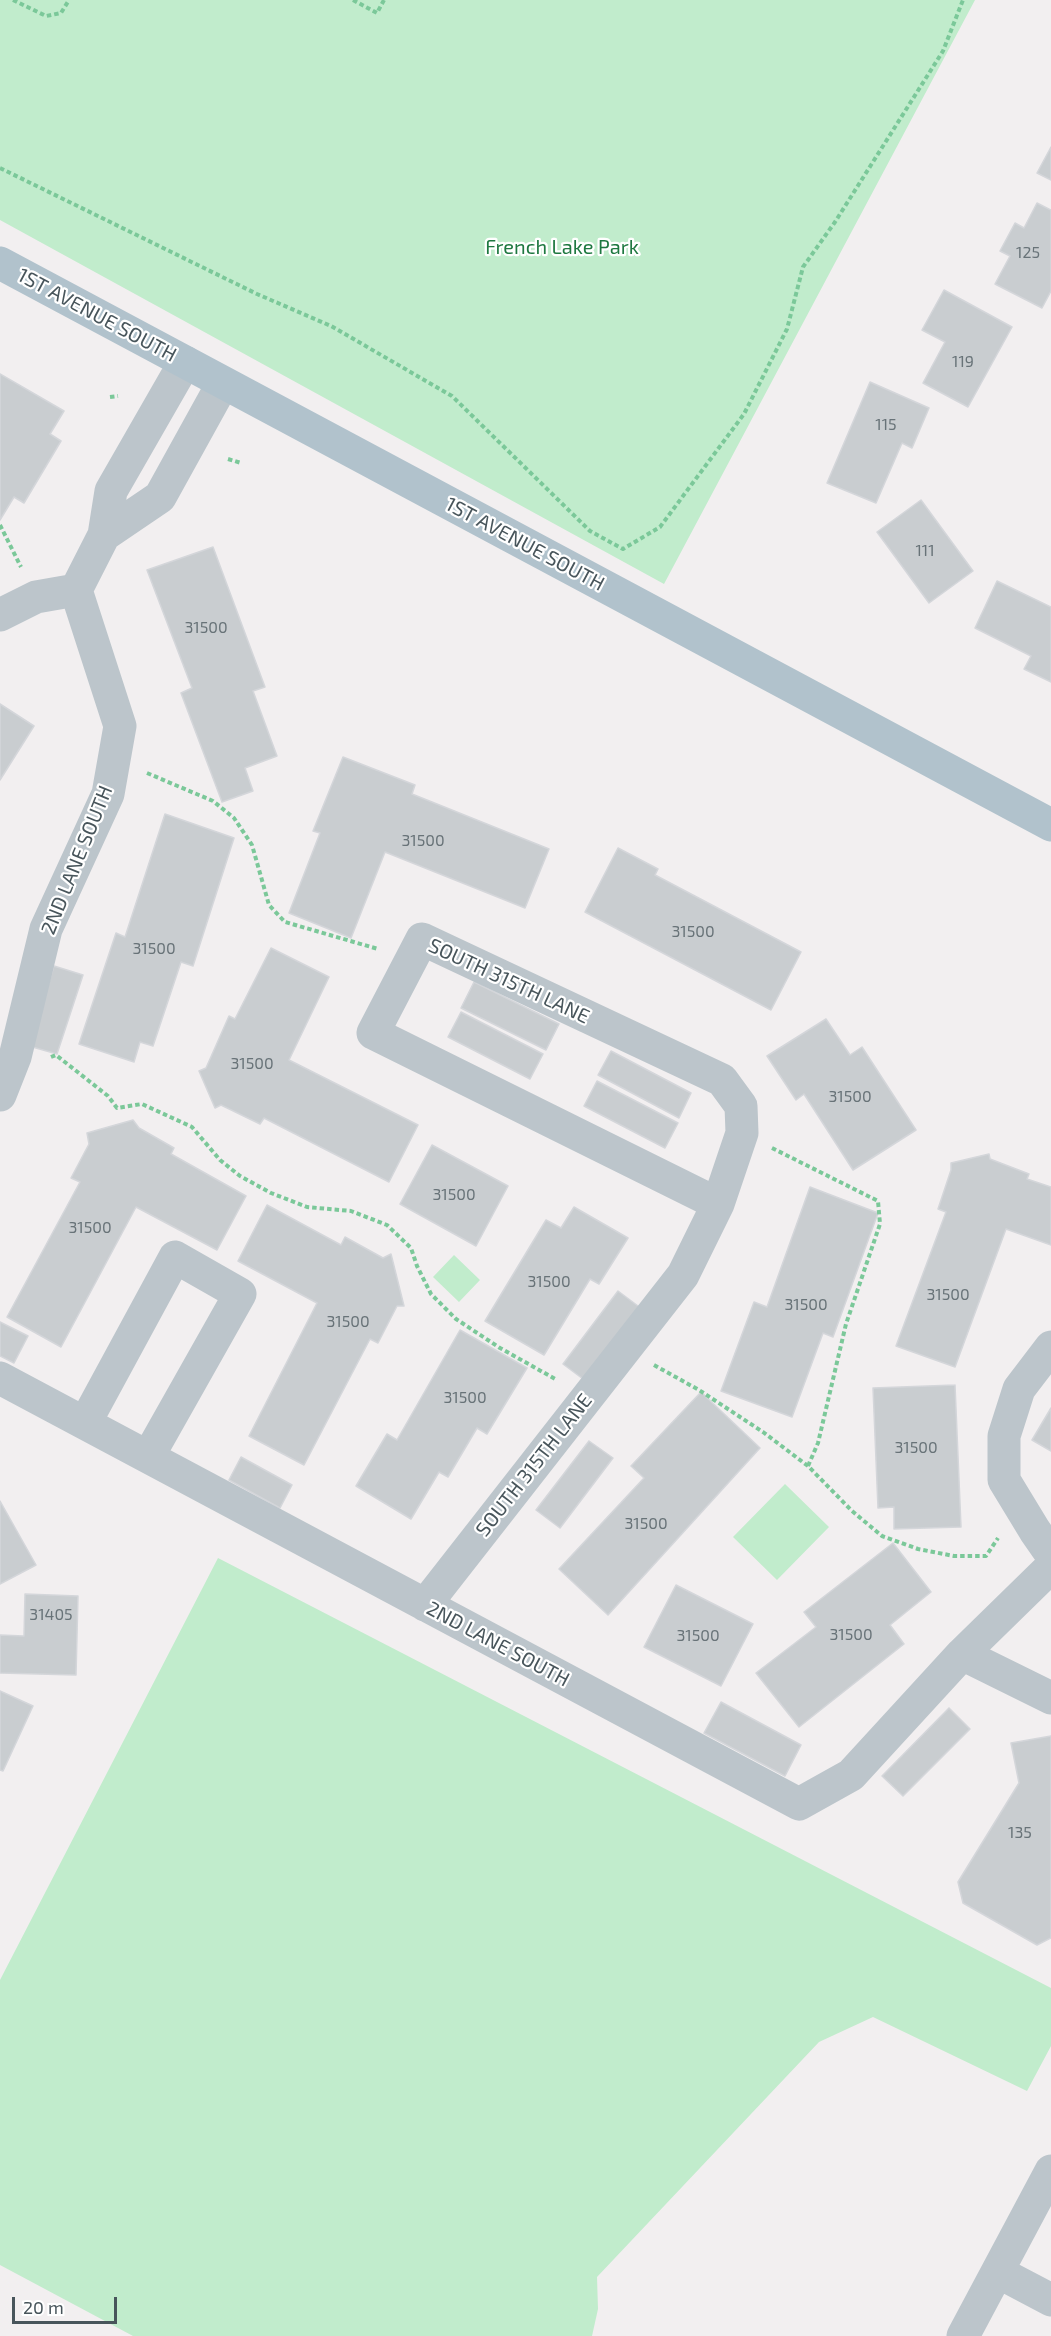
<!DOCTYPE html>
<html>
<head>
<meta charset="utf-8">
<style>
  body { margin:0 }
  #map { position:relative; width:1051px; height:2336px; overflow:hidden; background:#f2eff0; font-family:"Exo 2",sans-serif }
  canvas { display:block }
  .scale { position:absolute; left:12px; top:2297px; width:105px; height:27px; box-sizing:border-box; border:3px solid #48555b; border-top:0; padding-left:8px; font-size:18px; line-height:21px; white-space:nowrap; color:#48555b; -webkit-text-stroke:4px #fff; paint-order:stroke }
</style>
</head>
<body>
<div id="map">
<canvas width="1051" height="2336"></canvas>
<div class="scale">20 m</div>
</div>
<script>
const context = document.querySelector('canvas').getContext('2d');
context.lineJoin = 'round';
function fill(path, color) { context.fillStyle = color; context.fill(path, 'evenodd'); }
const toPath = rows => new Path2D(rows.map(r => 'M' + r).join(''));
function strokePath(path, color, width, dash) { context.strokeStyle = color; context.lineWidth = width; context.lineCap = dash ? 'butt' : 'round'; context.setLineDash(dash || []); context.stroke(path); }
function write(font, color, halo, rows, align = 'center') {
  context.font = font + ' "Exo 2",sans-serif'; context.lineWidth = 4.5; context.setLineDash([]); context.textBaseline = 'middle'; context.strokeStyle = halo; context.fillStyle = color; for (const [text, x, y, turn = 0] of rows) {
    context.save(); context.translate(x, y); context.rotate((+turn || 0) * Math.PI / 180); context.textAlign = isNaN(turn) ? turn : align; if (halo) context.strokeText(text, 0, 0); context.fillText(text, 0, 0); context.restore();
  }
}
const green = toPath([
  [0,0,975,0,664,584,0,220],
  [454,1255,480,1280,459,1302,433,1277],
  [785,1484,829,1527,777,1580,733,1537],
  [218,1558,1051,1988,1051,2046,1027,2091,873,2017,819,2042,597,2277,598,2309,592,2336,133,2336,0,2265,0,1980]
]);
const building = toPath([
  [1051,147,1051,180,1037,173,1051,147],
  [1037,203,1051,210,1051,291,1042,308,995,284,1010,256,1000,251,1015,223,1024,228,1037,203],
  [944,290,1012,327,968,407,923,383,945,342,922,330,944,290],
  [0,374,64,411,50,434,61,441,24,503,14,497,0,520,0,374],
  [870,382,929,408,912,448,902,443,876,503,827,483,870,382],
  [921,500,973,571,929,603,877,532,921,500],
  [213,547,265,687,253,691,277,756,245,768,253,791,222,802,181,693,192,688,147,570,213,547],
  [997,581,1051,607,1051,682,1024,669,1031,656,975,628,997,581],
  [0,704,34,726,0,780,0,704],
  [343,757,415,785,412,794,549,849,525,908,385,852,351,938,289,913,320,833,313,831,343,757],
  [165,814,234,838,193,966,181,962,153,1046,140,1042,134,1062,79,1044,116,933,125,937,165,814],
  [618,848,658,869,655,875,801,952,771,1010,585,912,618,848],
  [271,948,329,977,289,1060,418,1125,389,1182,264,1118,260,1124,221,1105,215,1108,199,1071,206,1068,229,1016,235,1019,271,948],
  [54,966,83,975,57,1054,29,1046,54,966],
  [474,982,559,1024,546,1050,461,1008,474,982],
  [461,1012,543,1054,530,1079,448,1037,461,1012],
  [826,1019,850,1055,862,1047,916,1130,853,1170,804,1094,796,1100,767,1056,826,1019],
  [611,1051,691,1093,679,1118,598,1075,611,1051],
  [597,1081,678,1123,665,1148,584,1106,597,1081],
  [133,1120,139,1128,174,1148,171,1154,246,1196,217,1250,136,1207,61,1347,7,1317,80,1182,71,1178,89,1144,87,1133,133,1120],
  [432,1145,508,1186,476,1246,400,1204,432,1145],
  [989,1154,990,1159,1029,1174,1027,1179,1051,1187,1051,1245,1006,1229,955,1367,896,1346,946,1212,938,1209,951,1170,951,1163,989,1154],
  [810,1187,878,1213,833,1337,823,1333,792,1417,721,1391,754,1302,767,1307,810,1187],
  [267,1205,341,1245,345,1237,383,1258,391,1254,404,1306,397,1306,378,1343,370,1339,304,1465,249,1436,317,1303,238,1261,267,1205],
  [574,1207,628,1238,599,1284,590,1279,544,1355,485,1321,546,1220,561,1228,574,1207],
  [618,1291,642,1309,587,1382,563,1364,618,1291],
  [0,1322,28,1336,14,1363,0,1356,0,1322],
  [460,1330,527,1368,487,1434,477,1428,448,1477,439,1472,411,1519,356,1486,387,1434,397,1440,460,1330],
  [955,1385,961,1527,894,1529,894,1507,878,1508,873,1388,955,1385],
  [701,1392,760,1448,608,1615,559,1569,644,1478,631,1466,701,1392],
  [1051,1408,1051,1451,1032,1440,1051,1408],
  [589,1441,613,1458,560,1528,536,1510,589,1441],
  [241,1457,292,1485,280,1508,229,1480,241,1457],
  [0,1501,36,1565,0,1584,0,1501],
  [893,1543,931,1592,890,1625,904,1644,799,1727,756,1673,816,1627,804,1612,893,1543],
  [676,1585,753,1624,721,1686,644,1647,676,1585],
  [25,1594,78,1596,76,1675,0,1673,0,1635,24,1636,25,1594],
  [0,1691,33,1706,3,1771,0,1770,0,1691],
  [721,1702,801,1745,785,1776,704,1733,721,1702],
  [949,1708,970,1729,903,1796,882,1776,949,1708],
  [1051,1736,1051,1938,1037,1945,963,1903,958,1882,1019,1783,1011,1743,1051,1736]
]);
const path = toPath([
  [13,0,46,16,61,13,69,0],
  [353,0,377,13,384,0],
  [0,168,257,294,331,326,452,396,590,531,623,549,660,527,744,414,787,329,803,267,835,222,943,51,963,0],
  [110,397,118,396],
  [228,459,241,463],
  [0,525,21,567],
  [147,773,213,801,234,818,252,845,269,905,285,922,378,949],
  [51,1057,56,1055,108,1096,117,1108,142,1104,192,1127,220,1160,240,1176,271,1193,307,1207,351,1211,387,1225,411,1248,417,1266,431,1294,456,1319,500,1348,557,1380],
  [772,1148,878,1201,880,1224,846,1324,818,1443,808,1466],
  [654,1365,699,1390,763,1432,808,1466,852,1511,882,1536,918,1549,954,1556,986,1556,998,1538]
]);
const minor = toPath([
  [185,362,111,491,104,535,160,497,223,383],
  [76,590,104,535],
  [0,615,36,597,76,590],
  [0,1095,15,1057,46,929,108,794,120,726,76,590],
  [1051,1347,1019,1389,1004,1436,1004,1480,1035,1531,1051,1554],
  [0,1378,799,1804,851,1775,962,1654,1051,1698],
  [85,1423,175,1257,240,1294,148,1457],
  [425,1605,683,1275,718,1204,742,1133,741,1106,722,1080,422,939,373,1033,718,1204],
  [962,1654,1051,1567],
  [998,2272,1051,2300],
  [963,2336,1051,2171]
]);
const major = toPath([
  [0,263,1051,825]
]);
const numberNames = [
  ["125",1028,253],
  ["119",963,362],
  ["115",886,425],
  ["111",925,551],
  ["31500",206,628],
  ["31500",423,841],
  ["31500",693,932],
  ["31500",154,949],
  ["31500",252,1064],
  ["31500",850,1097],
  ["31500",454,1195],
  ["31500",90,1228],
  ["31500",549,1282],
  ["31500",948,1295],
  ["31500",806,1305],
  ["31500",348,1322],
  ["31500",465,1398],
  ["31500",916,1448],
  ["31500",646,1524],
  ["31405",51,1615],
  ["31500",851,1635],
  ["31500",698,1636],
  ["135",1020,1833]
];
const parkNames = [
  ["French Lake Park",562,247]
];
const streetNames = [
  ["1ST AVENUE SOUTH",97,315,28],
  ["1ST AVENUE SOUTH",525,544,28],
  ["2ND LANE SOUTH",77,860,-68],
  ["SOUTH 315TH LANE",509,981,25],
  ["SOUTH 315TH LANE",534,1465,-52],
  ["2ND LANE SOUTH",498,1644,28]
];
fill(green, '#c1eccc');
fill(building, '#c9cdd0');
strokePath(building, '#d4d6da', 1.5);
strokePath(path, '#7bc899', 4, [4.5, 3]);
strokePath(minor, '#bcc5cb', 33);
strokePath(major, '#b1c2cc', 33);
write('16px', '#687378', null, numberNames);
write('20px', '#1e7840', '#fff', parkNames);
write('20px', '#48555b', '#fff', streetNames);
</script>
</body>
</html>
